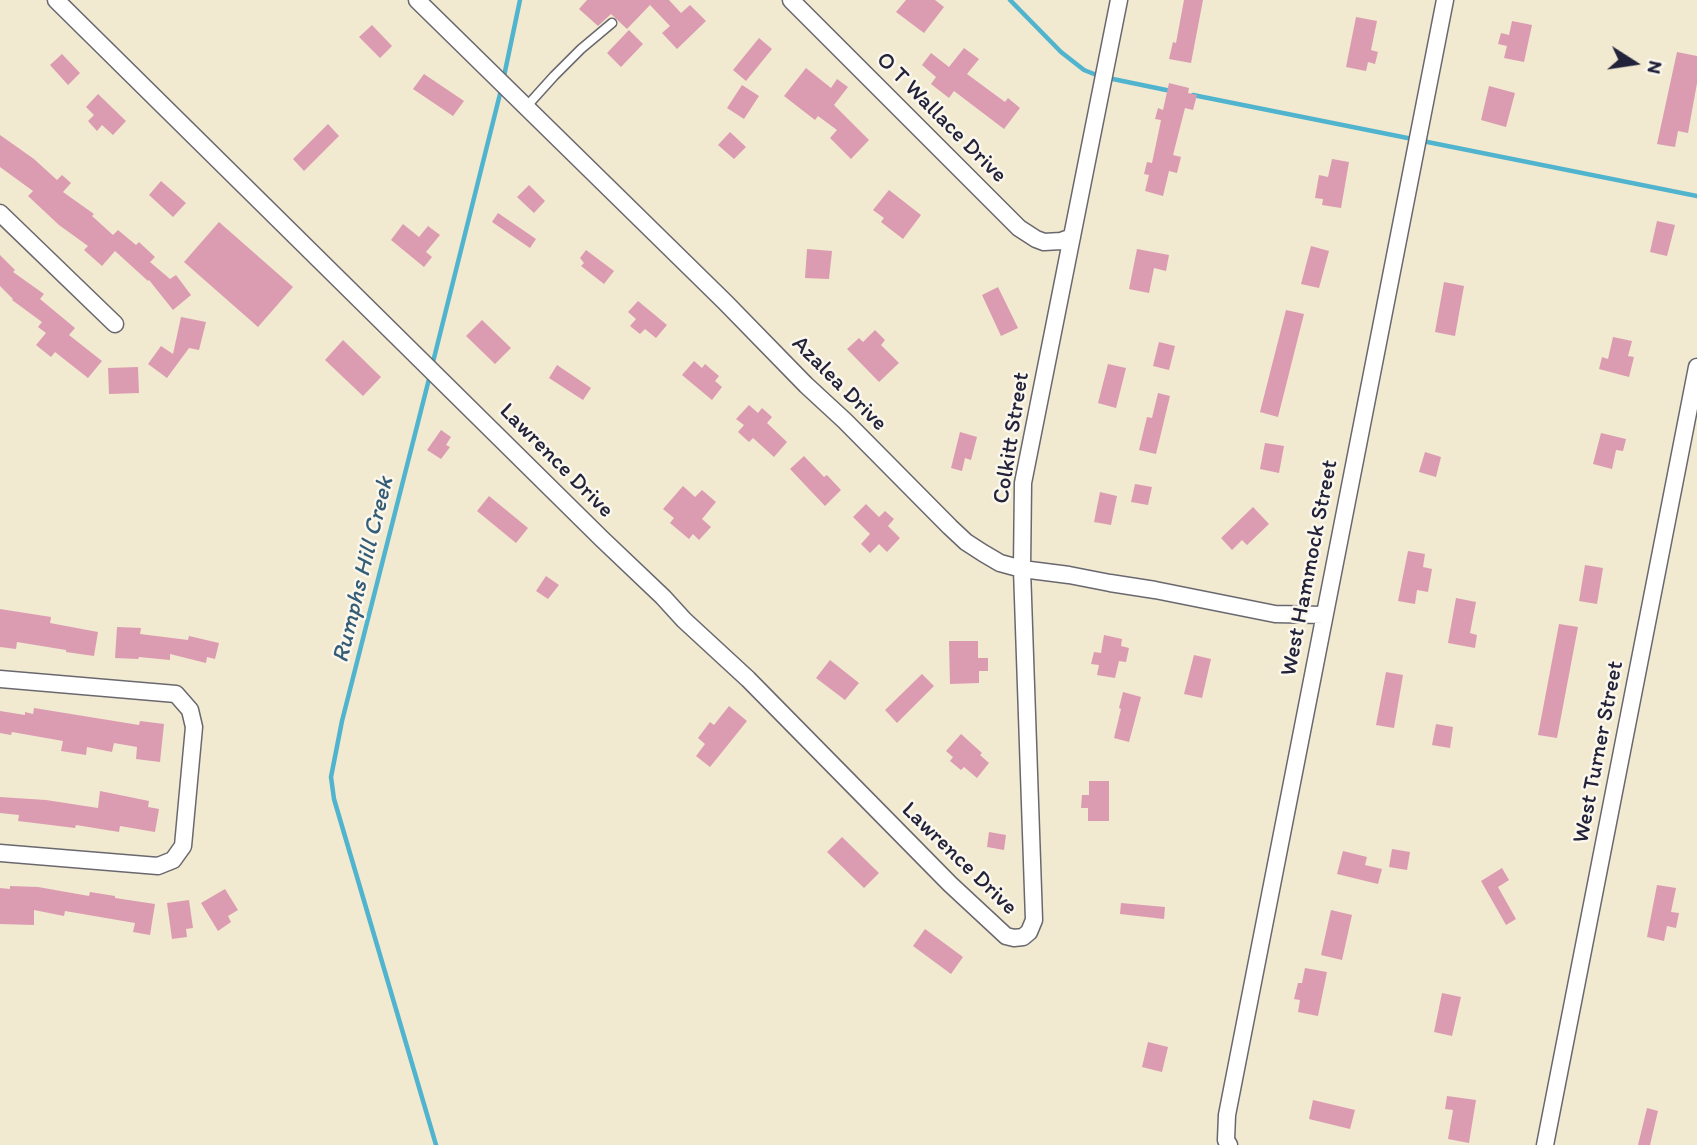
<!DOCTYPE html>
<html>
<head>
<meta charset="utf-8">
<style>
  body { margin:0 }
  #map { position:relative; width:1697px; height:1145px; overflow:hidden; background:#f1e9d0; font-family:Itim,sans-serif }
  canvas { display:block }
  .north { position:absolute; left:1599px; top:28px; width:70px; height:70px; -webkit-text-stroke:5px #fbf7ec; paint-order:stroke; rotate:102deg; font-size:19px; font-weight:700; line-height:28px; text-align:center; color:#22223b }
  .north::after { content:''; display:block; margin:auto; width:24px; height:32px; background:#22223b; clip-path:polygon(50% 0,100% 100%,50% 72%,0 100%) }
</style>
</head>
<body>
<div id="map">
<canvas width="1697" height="1145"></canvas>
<div class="north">N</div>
</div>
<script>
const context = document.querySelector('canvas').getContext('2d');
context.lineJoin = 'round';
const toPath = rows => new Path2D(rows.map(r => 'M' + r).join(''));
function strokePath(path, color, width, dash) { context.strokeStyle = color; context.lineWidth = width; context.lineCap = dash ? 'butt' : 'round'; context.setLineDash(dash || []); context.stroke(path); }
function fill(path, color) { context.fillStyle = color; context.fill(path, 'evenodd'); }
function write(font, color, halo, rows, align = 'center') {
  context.font = font + ' Itim,sans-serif'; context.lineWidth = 5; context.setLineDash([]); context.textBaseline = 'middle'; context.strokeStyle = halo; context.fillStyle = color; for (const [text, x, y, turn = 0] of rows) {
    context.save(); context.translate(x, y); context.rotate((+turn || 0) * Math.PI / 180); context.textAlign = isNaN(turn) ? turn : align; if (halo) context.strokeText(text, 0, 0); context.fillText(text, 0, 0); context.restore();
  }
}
const stream = toPath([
  [1010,0,1061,52,1084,70,1099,76],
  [1108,78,1171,91],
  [503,81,520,0],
  [1193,95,1697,196],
  [432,366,501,90],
  [430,375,342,721,331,777,334,799,436,1145]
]);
const building = toPath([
  [587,0,669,0,681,13,690,5,706,21,677,49,662,33,670,26,650,5,627,29,611,14,598,26,579,9],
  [906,0,935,0,944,7,924,33,896,12],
  [1184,0,1203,0,1191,63,1169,59,1173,42,1176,43],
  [1356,17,1377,21,1371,50,1378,52,1375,64,1368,62,1366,71,1346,67],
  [1512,21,1532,25,1524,62,1504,58,1507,46,1498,44,1501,33,1509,35],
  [372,25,392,46,380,58,359,37],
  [629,30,643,44,621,67,607,53],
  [759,38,772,49,746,81,733,70],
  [964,48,979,59,967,74,1005,102,1008,98,1020,108,1004,129,954,91,949,98,931,84,936,77,922,65,931,53,949,67],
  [1677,52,1697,56,1697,83,1688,133,1678,131,1675,147,1657,144],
  [62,54,80,73,68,85,50,65],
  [806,68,831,88,837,79,848,87,834,105,869,140,851,159,830,138,837,130,818,116,815,120,784,96],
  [424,74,464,101,453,116,413,89],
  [1169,83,1189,88,1188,93,1197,95,1193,110,1185,108,1173,155,1181,157,1177,173,1169,171,1163,196,1145,191,1149,175,1144,174,1147,162,1152,163,1159,130,1161,120,1155,119,1158,108,1163,110],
  [742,85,759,96,744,119,727,108],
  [1489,86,1515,93,1506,127,1481,120],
  [98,94,126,121,113,135,102,125,97,131,88,121,94,115,86,107],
  [328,124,339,136,304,171,293,159],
  [730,132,746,147,734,159,718,145],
  [0,135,34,159,57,180,62,175,71,183,63,192,94,214,92,216,113,235,118,230,136,245,139,242,155,257,150,262,170,279,176,275,191,295,173,310,149,280,148,281,115,251,102,266,84,250,88,246,59,225,28,196,33,191,0,167],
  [1332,159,1349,162,1341,208,1322,205,1323,199,1315,198,1319,175,1328,177],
  [161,181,186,203,173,217,149,195],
  [529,185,545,201,534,213,517,197],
  [889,190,921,215,903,239,881,222,884,218,873,210],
  [498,213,536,239,530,248,492,222],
  [1657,221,1675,225,1667,256,1650,252],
  [219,222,293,287,258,327,184,262],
  [403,224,419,237,428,226,440,235,426,252,432,257,424,267,391,240],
  [1311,246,1329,251,1319,288,1301,284],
  [807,249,832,251,829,279,805,278],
  [1137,249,1169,255,1166,271,1154,268,1149,293,1129,289],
  [586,250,614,271,604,284,581,266,584,263,580,258],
  [0,255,15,270,13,272,44,294,40,299,75,328,69,335,102,361,88,378,55,352,51,357,36,345,46,333,38,327,42,322,12,300,13,299,0,286],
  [1444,282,1464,286,1455,336,1435,332],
  [998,287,1018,328,1001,336,982,295],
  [638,301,667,325,656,338,645,329,640,334,630,326,636,319,628,312],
  [1286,310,1304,314,1278,417,1260,412],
  [181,317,206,322,199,350,189,348,167,378,148,364,161,346,173,354],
  [482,320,511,348,495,364,466,336],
  [875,330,885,340,881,345,899,363,879,382,847,349,859,338,863,342],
  [1613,337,1632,341,1628,356,1634,357,1629,377,1599,369,1602,357,1608,359],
  [343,340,381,377,363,396,325,360],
  [1159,342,1175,346,1169,370,1153,366],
  [694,361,702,368,705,364,719,376,715,381,722,387,712,400,682,375],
  [1108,364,1126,368,1116,408,1098,403],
  [557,365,591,388,583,400,549,378],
  [138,367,139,393,109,394,108,368],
  [1158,393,1170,396,1156,454,1139,450,1147,417,1152,418],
  [749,405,758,413,762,408,772,417,767,423,787,442,774,457,753,438,749,442,738,432,744,425,736,419],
  [441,430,451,437,446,445,450,447,441,459,427,450],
  [960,432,977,437,971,460,965,458,962,471,951,468],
  [1601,433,1626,439,1623,451,1616,450,1612,469,1593,464],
  [1265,443,1284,446,1279,473,1260,469],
  [1425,452,1441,457,1436,477,1419,472],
  [804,456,824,477,827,475,841,490,825,506,790,469],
  [1135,484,1152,487,1148,505,1131,502],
  [683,486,695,497,702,490,716,502,702,519,711,527,699,540,693,534,689,539,670,523,674,518,663,509],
  [1100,492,1117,496,1111,525,1094,522],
  [489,496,528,528,516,543,477,511],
  [866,504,879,517,885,511,894,519,888,526,900,538,887,552,879,544,870,553,861,544,870,534,853,517],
  [1253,507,1269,524,1247,545,1242,540,1232,550,1221,538],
  [1408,551,1425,554,1423,567,1432,569,1428,592,1417,590,1415,604,1398,601],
  [1585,565,1603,568,1597,604,1579,601],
  [546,576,559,585,548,599,536,591],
  [1456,598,1476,602,1470,633,1477,635,1475,648,1448,643],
  [0,609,51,617,50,623,98,632,94,656,66,652,66,650,17,642,16,649,0,647],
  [1559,624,1578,627,1557,738,1538,735],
  [117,627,141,628,140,634,188,640,189,636,219,643,215,659,207,657,206,663,170,654,170,660,139,657,138,659,115,658],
  [1104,635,1122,639,1121,646,1129,648,1126,662,1119,661,1115,678,1097,675,1099,665,1091,664,1094,652,1101,653],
  [949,641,978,641,978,658,988,658,988,671,979,671,979,683,950,684],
  [1194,655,1211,659,1202,698,1184,694],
  [830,660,859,683,845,700,816,678],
  [1386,672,1403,675,1394,728,1376,725],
  [922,674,934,686,897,723,885,710],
  [1123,692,1141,697,1129,742,1114,738,1121,709,1119,708],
  [729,706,747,721,710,767,696,756,705,744,698,738,710,722,714,725],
  [34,708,139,725,140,721,164,724,160,762,136,759,137,747,114,743,112,752,87,747,86,755,61,751,63,741,12,732,11,735,0,733,0,711,25,715,25,712,33,714],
  [1436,724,1453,727,1450,748,1432,745],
  [961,734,982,753,980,755,989,763,977,778,964,767,961,770,950,761,953,757,946,751],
  [1089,781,1109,781,1109,821,1088,821,1088,808,1081,808,1082,795,1089,795],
  [100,791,149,801,148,807,159,809,155,832,120,826,119,832,76,825,75,828,18,821,19,815,0,813,0,797,46,800,98,808],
  [989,832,1006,835,1004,850,987,847],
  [842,837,879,873,864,888,827,852],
  [1392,849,1410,852,1407,870,1389,867],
  [1343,851,1367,857,1365,865,1382,869,1378,884,1337,874],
  [1502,868,1509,880,1498,887,1516,919,1506,925,1481,881],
  [1657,885,1676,888,1671,912,1679,913,1676,928,1667,926,1664,941,1647,937],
  [10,886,38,887,89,896,90,892,115,896,115,898,155,904,150,935,133,932,135,923,65,911,64,916,34,910,34,925,0,924,0,888,10,889],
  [225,889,238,910,228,916,231,922,218,931,201,903],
  [189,900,193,928,186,929,187,937,172,939,167,903],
  [1121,903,1165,907,1164,919,1120,914],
  [1331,910,1352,915,1342,960,1321,955],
  [925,929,963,957,951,974,913,946],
  [1305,968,1327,972,1318,1016,1298,1012,1300,1000,1294,999,1298,983,1302,983],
  [1442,993,1461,997,1452,1036,1434,1032],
  [1148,1042,1168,1047,1162,1072,1142,1067],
  [1447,1096,1476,1100,1469,1143,1448,1139,1453,1110,1445,1109],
  [1313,1100,1355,1110,1350,1129,1309,1119],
  [1647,1108,1658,1111,1650,1145,1638,1145]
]);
const lane = toPath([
  [526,107,554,76,581,49,612,23]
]);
const street = toPath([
  [56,0,602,539,663,597,684,620,748,679,950,884,1006,936,1014,938,1023,937,1029,932,1034,920,1022,569,1023,483,1119,0],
  [417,0,725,302,806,385,845,421,950,527,966,542,983,553,1000,563,1022,569,1069,575,1110,583,1155,590,1275,614,1324,615],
  [791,0,1019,228,1036,239,1044,242,1061,241,1072,237],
  [0,213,115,324],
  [0,679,176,694,190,710,194,727,183,846,173,860,158,866,0,853],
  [1229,1145,1226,1140,1227,1115,1445,0],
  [1545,1145,1697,367]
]);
const streetNames = [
  ["O T Wallace Drive",941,118,45],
  ["Azalea Drive",839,384,45],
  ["Colkitt Street",1012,438,-81],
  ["Lawrence Drive",556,461,45],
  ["West Hammock Street",1310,568,-79],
  ["West Turner Street",1599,752,-79],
  ["Lawrence Drive",959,859,44]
];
const waterNames = [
  ["Rumphs Hill Creek",364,570,-76]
];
strokePath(stream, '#50b4ce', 4.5);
fill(building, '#db9cb1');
strokePath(lane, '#6a686f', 11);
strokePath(street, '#6a686f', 19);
strokePath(lane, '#fff', 8);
strokePath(street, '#fff', 16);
write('23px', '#22223b', '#fbf7ec', streetNames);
write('italic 24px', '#345c76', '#fbf7ec', waterNames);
</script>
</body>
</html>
